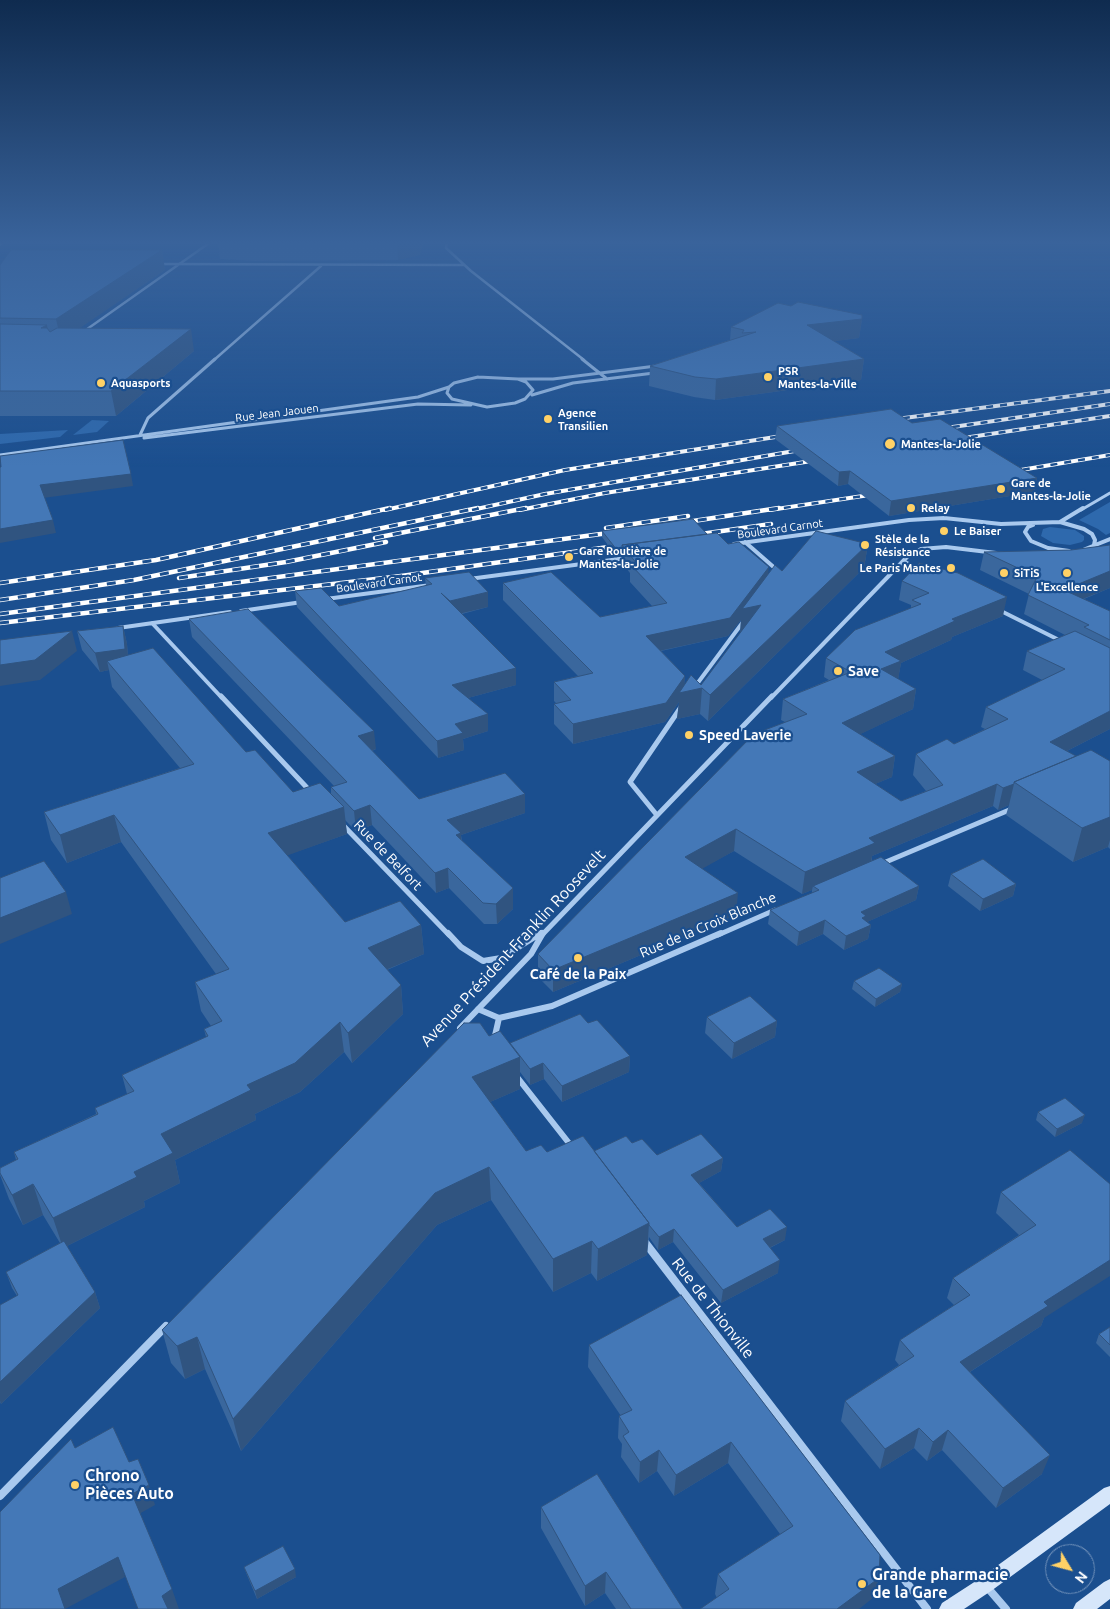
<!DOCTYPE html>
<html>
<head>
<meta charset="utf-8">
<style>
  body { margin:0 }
  #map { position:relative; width:1110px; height:1609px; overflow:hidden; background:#1b4f8f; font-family:Ubuntu,sans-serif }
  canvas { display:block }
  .north { position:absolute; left:1045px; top:1544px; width:50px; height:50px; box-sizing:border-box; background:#1b4f8f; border:1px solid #7695bc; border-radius:50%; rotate:127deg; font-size:14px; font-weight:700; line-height:20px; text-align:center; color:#fff }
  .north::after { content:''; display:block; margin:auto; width:18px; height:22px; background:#ffd166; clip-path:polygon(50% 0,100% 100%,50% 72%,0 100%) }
</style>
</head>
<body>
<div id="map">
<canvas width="1110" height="1609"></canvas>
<div class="north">N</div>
</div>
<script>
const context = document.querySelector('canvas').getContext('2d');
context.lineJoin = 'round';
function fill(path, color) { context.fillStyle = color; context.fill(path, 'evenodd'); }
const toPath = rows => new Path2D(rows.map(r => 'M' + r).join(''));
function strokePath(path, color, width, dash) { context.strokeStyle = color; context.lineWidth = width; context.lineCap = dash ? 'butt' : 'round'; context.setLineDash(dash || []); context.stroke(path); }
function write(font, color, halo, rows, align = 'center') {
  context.font = font + ' Ubuntu,sans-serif'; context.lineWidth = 4.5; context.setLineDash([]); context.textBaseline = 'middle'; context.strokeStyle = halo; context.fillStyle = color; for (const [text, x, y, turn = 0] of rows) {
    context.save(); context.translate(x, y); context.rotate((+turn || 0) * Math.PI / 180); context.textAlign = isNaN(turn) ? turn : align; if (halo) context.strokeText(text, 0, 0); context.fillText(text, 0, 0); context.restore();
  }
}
const green = toPath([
  [92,420,109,421,97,432,73,435],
  [68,430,60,437,0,444,0,434],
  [1110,502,1110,533,1106,535,1098,529,1079,520],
  [1050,527,1075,530,1084,536,1084,540,1082,542,1070,545,1053,543,1041,536,1043,529]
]);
const streetFar5 = toPath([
  [447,241,446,248,471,271,584,360],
  [158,264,464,265],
  [83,332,212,241],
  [214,360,321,266]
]);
const streetFar4 = toPath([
  [582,359,607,379],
  [478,377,518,379,526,382,533,390,525,399,515,403,487,407,452,399,447,393,449,387,454,383,478,377],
  [518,379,553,379,656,366],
  [532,395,573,383,654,373],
  [140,435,148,418,215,359],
  [144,438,418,404,471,405],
  [0,455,418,397,449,387],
  [1081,510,1110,493]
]);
const streetFar3 = toPath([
  [1060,522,1083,508],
  [1033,525,1028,527,1025,532,1031,541,1048,548,1069,551],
  [745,542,777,570],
  [734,544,909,520,944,518,1001,524,1060,522,1084,529,1092,534,1095,540,1094,545],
  [1083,550,1110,539],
  [903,561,920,570],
  [469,579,627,558],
  [326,599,431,585],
  [999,610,1061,641],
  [241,611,302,602],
  [152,623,222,698],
  [118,628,230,612],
  [694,688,743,622],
  [771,698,907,557,921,549,946,547,996,553]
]);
const streetFar2 = toPath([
  [221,696,311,792],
  [656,814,630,782,681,707],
  [341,823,449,935],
  [881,864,1014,808],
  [539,935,542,933],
  [542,935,772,696],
  [718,935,775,910]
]);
const streetFar1 = toPath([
  [448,933,461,947,483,961,501,958,541,933],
  [478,1009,499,1018,552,1006,721,933],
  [460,1028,531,954,543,933],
  [494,1040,499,1018],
  [517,1077,572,1147]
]);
const street = toPath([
  [644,1241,927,1609],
  [0,1496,166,1326],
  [987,1587,1006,1609]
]);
const secondary = toPath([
  [2,241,7,241,0,246,0,243,2,241],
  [1110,1486,1110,1504,991,1591,964,1609,939,1609,942,1603,979,1579,1104,1488,1110,1486],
  [1110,1579,1110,1599,1097,1609,1073,1609,1076,1603,1104,1582,1110,1579]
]);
const railFar1 = toPath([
  [889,420,1110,391],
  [939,429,1110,404],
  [957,439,1110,416],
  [1009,472,1110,455],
  [385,510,565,470,788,435],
  [472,510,545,494,806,449],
  [520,510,605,493,818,460],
  [770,510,876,494]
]);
const rail = toPath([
  [680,523,779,508],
  [606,528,688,516],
  [694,535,771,524],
  [375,538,526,508],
  [179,578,286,562,386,542],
  [0,583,156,560,390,508],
  [0,600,134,580,478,508],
  [0,614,616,532],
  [0,623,401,576,623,545]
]);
const wall = toPath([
  [218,241,424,241,420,255,398,260,255,261,220,259],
  [162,250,165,270,79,328,194,351,116,416,0,416,0,265],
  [862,319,859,338,834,341,864,359,861,380,715,400,694,397,649,386,650,366,730,340,731,327],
  [912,423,1037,478,1034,492,889,516,848,484,838,486,775,439,777,426],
  [602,531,707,534,728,544,768,575,782,571,868,544,864,568,708,721,700,714,677,719,679,702,665,722,573,744,554,724,554,704,557,704,554,701,554,682,578,676,503,600,503,583,600,617,652,606,630,582,630,573,622,563,622,555,616,556,602,537],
  [741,620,740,634,701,685,684,686,685,676,661,651,728,636],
  [1110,545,1110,588,1084,599,1110,611,1110,729,1067,751,1076,756,1110,761,1110,849,1108,847,1073,862,1006,815,1009,805,998,810,993,806,872,856,872,861,919,886,916,900,867,922,871,925,868,939,844,950,823,934,797,946,768,924,770,910,812,893,812,890,802,894,734,851,702,868,736,915,553,992,538,977,538,954,785,722,781,720,783,699,829,680,824,677,826,658,911,608,911,605,899,600,902,581,1003,616,952,637,951,640,901,663,898,679,916,689,913,709,860,734,895,756,892,777,875,784,901,801,926,791,913,775,916,754,954,744,985,729,981,727,986,707,1042,680,1023,670,1027,651,1065,635,1024,614,1029,594,980,570,984,552,1071,550],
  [425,578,488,592,488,607,462,614,516,685,468,698,488,731,463,739,464,750,438,758,297,607,295,591,339,606,426,586],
  [189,619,376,749,372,751,419,799,525,794,525,813,461,835,462,841,513,888,513,909,497,924,484,924,449,888,436,893,372,825,356,831,345,820,347,834,287,855,345,922,421,925,424,954,387,970,401,985,403,1014,352,1063,344,1052,300,1092,255,1114,256,1120,175,1160,180,1183,144,1201,145,1207,67,1246,95,1292,100,1308,1,1404,0,1402,0,1305,17,1296,12,1288,6,1272,60,1243,43,1215,23,1225,9,1199,0,1175,0,1168,16,1160,14,1152,96,1114,95,1108,127,1094,122,1075,206,1037,204,1029,211,1026,201,1011,195,982,216,974,121,842,67,863,51,840,44,812,180,768,112,687,109,670,100,672,82,650,77,631,123,626,127,644,128,656,246,752,293,792,331,794,331,787,334,786,192,637],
  [951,874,1016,884,1013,896,980,911,948,886],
  [854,981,902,984,900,992,875,1007,852,989],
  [707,1017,777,1021,775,1037,732,1059,705,1033],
  [588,1023,630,1056,629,1072,562,1102,544,1079,530,1085,520,1072,520,1089,490,1102,526,1151,547,1152,594,1151,632,1143,657,1155,723,1158,721,1171,699,1183,737,1227,785,1240,770,1248,778,1273,721,1303,673,1242,658,1250,649,1237,647,1255,597,1281,591,1273,553,1292,491,1200,437,1225,241,1451,205,1369,185,1379,171,1363,162,1330,489,1036,510,1044],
  [1038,1112,1082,1123,1055,1137,1036,1120],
  [1070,1150,1044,1318,1041,1326,970,1372,1042,1474,996,1508,942,1450,927,1461,914,1448,880,1469,841,1421,845,1401,899,1365,895,1360,900,1340,954,1305,947,1298,953,1278,1019,1235,996,1213,1001,1192],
  [681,1295,879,1578,873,1598,717,1598,715,1594,718,1574,780,1534,728,1463,674,1496,657,1471,639,1483,621,1457,622,1444,618,1438,619,1416,621,1416,588,1367,589,1345],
  [1110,1327,1110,1357,1096,1343,1099,1334],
  [541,1507,683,1609,616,1609,605,1593,585,1606,541,1528],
  [244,1567,296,1577,257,1599,247,1575]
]);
const shadedWall = toPath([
  [403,241,424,241,420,255,398,260,397,243],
  [162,250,165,270,61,341,56,319],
  [862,319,859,338,805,345,807,325],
  [47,325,51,347,41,328],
  [191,329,194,351,116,416,111,391],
  [864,359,861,380,715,400,716,379],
  [850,471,848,484,838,486,839,472],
  [131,474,133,486,43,498,40,485],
  [1037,478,1034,492,889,516,891,501],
  [53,520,56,533,0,543,0,529],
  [868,544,864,568,708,721,710,695],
  [622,549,622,555,616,556,617,550],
  [769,567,767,585,761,605,740,634,741,620,728,636,645,654,646,636],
  [1110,571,1110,588,1060,608,1064,590],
  [488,592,488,607,450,616,450,601],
  [1007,597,1003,616,952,637,951,640,901,663,898,680,881,669,885,652,952,619],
  [123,626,127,644,129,668,107,661,109,670,100,672,95,653],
  [72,631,77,651,40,680,0,686,0,665],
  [516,668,516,685,453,702,452,685],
  [685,676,684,692,702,688,700,714,677,719,679,702,665,722,573,744,573,724],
  [916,689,913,709,840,744,842,723],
  [1110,711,1110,729,1045,762,1050,742],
  [488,714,488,731,463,739,464,750,438,758,437,741,455,724],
  [374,731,376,749,360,755,358,736],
  [895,756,892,777,854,793,857,772],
  [997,784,993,806,872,856,871,864,813,886,812,890,802,894,805,872,869,838],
  [1014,784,1009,805,998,810,1003,788],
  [525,794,525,813,461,835,462,853,447,820],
  [370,805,372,825,356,831,354,811],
  [344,807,347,834,272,861,268,833],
  [114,815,121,842,67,863,60,835],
  [1110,817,1110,840,1108,847,1073,862,1082,828],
  [736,829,734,851,684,879,685,857],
  [448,868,449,888,436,893,435,873],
  [1016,884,1013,896,980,911,983,899],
  [919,886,916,900,865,923,871,925,868,939,844,950,846,936,861,912],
  [513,888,513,909,497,924,496,904],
  [66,892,72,914,0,944,0,918],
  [738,893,736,915,553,992,553,970],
  [825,920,823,934,797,946,799,932],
  [421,925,424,954,371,976,368,948],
  [902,984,900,992,875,1007,876,999],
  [401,985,403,1014,352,1063,348,1033],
  [777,1021,775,1037,732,1059,734,1043],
  [340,1022,344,1052,300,1092,255,1114,256,1120,175,1160,180,1183,144,1201,145,1207,63,1248,53,1218,134,1172,161,1134,247,1085],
  [630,1056,629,1072,562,1102,562,1086],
  [520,1057,520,1089,474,1109,472,1077],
  [543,1063,544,1079,530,1085,530,1069],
  [1085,1115,1082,1123,1055,1137,1057,1129],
  [723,1158,721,1171,690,1188,691,1175],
  [489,1167,491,1200,437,1225,241,1451,233,1419,435,1193],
  [33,1184,43,1215,23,1225,12,1195],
  [649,1223,647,1255,597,1281,598,1249],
  [787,1227,785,1240,761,1252,763,1239],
  [674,1229,673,1242,658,1250,659,1237],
  [592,1241,591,1273,553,1292,553,1259],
  [780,1260,778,1273,721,1303,723,1290],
  [1110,1260,1110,1276,1044,1318,1041,1326,954,1382,960,1362,1044,1302],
  [95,1292,100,1308,1,1404,0,1401,0,1382],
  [197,1337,205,1369,185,1379,177,1346],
  [919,1428,914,1448,880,1469,885,1449],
  [948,1430,942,1450,927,1461,933,1442],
  [731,1442,728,1463,674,1496,676,1475],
  [659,1450,657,1471,639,1483,640,1462],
  [1050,1455,1042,1474,996,1508,1003,1488],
  [149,1485,155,1505,139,1514,132,1494],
  [118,1557,125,1577,65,1609,58,1589],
  [295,1569,296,1577,257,1599,255,1591],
  [606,1572,605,1593,585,1606,585,1586],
  [879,1578,873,1598,859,1609,837,1609],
  [172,1589,179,1609,167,1609,162,1596]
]);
const building = toPath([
  [222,241,403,241,397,243,253,243,222,241],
  [11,250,162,250,56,319,0,318,0,265,11,250],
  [798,302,862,315,862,319,807,325,864,359,716,379,695,377,650,366,756,332,742,333,744,330,731,327,778,303,791,306,798,302],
  [0,324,47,325,41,328,47,328,50,332,57,328,191,329,111,391,0,391,0,324],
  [891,409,912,423,940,419,1037,478,891,501,850,471,839,472,777,426,891,409],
  [123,440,131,474,40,485,53,520,0,529,0,467,1,467,0,456,123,440],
  [693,519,707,534,622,545,622,549,617,550,602,531,693,519],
  [816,531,868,544,710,695,702,688,679,693,691,675,701,685,761,605,742,609,775,565,782,571,816,531],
  [717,533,728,544,739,542,769,567,730,618,646,636,685,676,666,703,573,724,554,704,571,700,554,682,593,673,503,583,551,572,600,617,667,603,631,565,637,564,622,545,717,533],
  [1110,545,1110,571,1064,590,1110,611,1110,640,1084,627,1089,625,1028,595,1037,577,984,552,1071,550,1110,545],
  [919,563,958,573,1007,597,952,619,955,621,885,652,901,661,881,669,916,689,842,723,895,756,857,772,901,801,943,785,916,754,947,739,954,744,1008,719,986,707,1065,669,1027,651,1075,631,1110,648,1110,711,1050,742,1076,756,1014,782,1014,784,1003,788,997,784,869,838,875,843,805,872,736,829,685,857,738,893,553,970,538,954,754,734,807,714,783,699,851,672,826,658,855,630,921,604,912,600,929,593,902,581,919,563],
  [469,572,488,592,450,601,441,593,516,668,452,685,488,714,455,724,463,733,437,741,295,591,321,588,339,606,432,584,425,578,469,572],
  [248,609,374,731,358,736,419,799,505,773,525,794,447,820,461,833,456,835,513,888,496,904,483,903,448,868,435,873,370,805,354,811,331,787,347,782,189,619,248,609],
  [123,626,125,649,95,653,77,631,123,626],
  [72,631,35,660,0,665,0,640,72,631],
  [153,648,246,752,255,750,293,792,320,783,344,807,268,833,345,922,400,901,421,925,368,948,401,985,348,1033,340,1022,295,1063,247,1085,251,1090,161,1134,173,1153,134,1172,137,1177,53,1218,33,1184,12,1195,0,1173,0,1168,18,1159,14,1152,98,1114,95,1108,134,1091,122,1075,208,1036,204,1029,222,1021,195,982,229,969,114,815,60,835,44,812,194,764,107,661,153,648],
  [1091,750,1110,761,1110,817,1082,828,1014,782,1091,750],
  [881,857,919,886,861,912,866,916,862,918,871,925,846,936,825,920,799,932,770,910,819,890,813,886,881,857],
  [983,859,1016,884,983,899,951,874,983,859],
  [44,861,66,892,0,918,0,878,44,861],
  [879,968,902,984,876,999,854,981,879,968],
  [750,996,777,1021,734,1043,707,1017,750,996],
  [580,1014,588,1023,597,1020,630,1056,562,1086,543,1063,530,1069,510,1043,580,1014],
  [464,1023,480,1023,489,1036,500,1031,520,1057,472,1077,526,1151,541,1145,547,1152,583,1136,649,1223,598,1249,592,1241,553,1259,489,1167,435,1193,233,1419,197,1337,177,1346,162,1330,464,1023],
  [1065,1098,1085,1115,1057,1129,1038,1112,1065,1098],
  [701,1134,723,1158,691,1175,737,1227,770,1209,787,1227,763,1239,780,1260,723,1290,674,1229,659,1237,649,1225,649,1223,594,1151,626,1136,632,1143,642,1139,657,1155,701,1134],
  [1070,1150,1110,1184,1110,1260,1044,1302,1048,1306,960,1362,1050,1455,1003,1488,948,1430,933,1442,919,1428,885,1449,845,1401,914,1356,900,1340,970,1295,953,1278,1036,1225,1001,1192,1070,1150],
  [64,1241,95,1292,0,1382,0,1305,18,1295,6,1272,64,1241],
  [681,1295,880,1555,879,1578,837,1609,700,1609,729,1589,718,1574,793,1526,731,1442,676,1475,659,1450,640,1462,623,1436,629,1432,619,1416,632,1410,589,1345,681,1295],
  [1110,1327,1110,1345,1099,1334,1110,1327],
  [113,1427,129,1462,138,1459,149,1485,132,1494,172,1589,162,1596,168,1609,138,1609,118,1557,58,1589,65,1609,0,1609,0,1512,71,1439,75,1448,113,1427],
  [597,1474,683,1609,631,1609,606,1572,585,1586,541,1507,597,1474],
  [283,1546,295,1569,255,1591,244,1567,283,1546]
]);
const markers = [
  [768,377,5,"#ffd166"],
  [101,383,5,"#ffd166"],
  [548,419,5,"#ffd166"],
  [890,444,6,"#ffd166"],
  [1001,489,5,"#ffd166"],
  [911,508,5,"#ffd166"],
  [944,531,5,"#ffd166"],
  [865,545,5,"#ffd166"],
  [569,557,5,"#ffd166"],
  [951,568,5,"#ffd166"],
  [1004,573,5,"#ffd166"],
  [1067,573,5,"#ffd166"],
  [838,671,5,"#ffd166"],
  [689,735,5,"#ffd166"],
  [578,958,5,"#ffd166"],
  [75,1485,5,"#ffd166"],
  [862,1584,5,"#ffd166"]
];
const farPoinames = [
  ["PSR",778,371],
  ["Mantes-la-Ville",778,384],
  ["Aquasports",111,383],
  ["Agence",558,413],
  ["Transilien",558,426],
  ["Mantes-la-Jolie",901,444],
  ["Gare de",1011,483],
  ["Mantes-la-Jolie",1011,496],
  ["Relay",921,508],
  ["Le Baiser",954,531],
  ["Stèle de la",875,539],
  ["Résistance",875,552],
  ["Gare Routière de",579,551],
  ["Mantes-la-Jolie",579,564],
  ["Le Paris Mantes",941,568,"right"],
  ["SiTiS",1014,573],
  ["L'Excellence",1067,587,"center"]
];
const farStreetnames = [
  ["Rue Jean Jaouen",277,413,-7],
  ["Boulevard Carnot",780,529,-8],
  ["Boulevard Carnot",379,583,-8]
];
const poiNames = [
  ["Save",848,671],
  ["Speed Laverie",699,735],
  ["Café de la Paix",578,974,"center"]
];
const streetNames = [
  ["Rue de Belfort",388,855,46],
  ["Rue de la Croix Blanche",708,925,-23]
];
const nearStreetnames = [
  ["Avenue Président Franklin Roosevelt",513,948,-47],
  ["Rue de Thionville",713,1308,52]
];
const nearPoinames = [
  ["Chrono",85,1476],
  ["Pièces Auto",85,1494],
  ["Grande pharmacie",872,1575],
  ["de la Gare",872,1593]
];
fill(green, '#2e69ad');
strokePath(streetFar5, '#a9c9ee', 2.5);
strokePath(streetFar4, '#a9c9ee', 3);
strokePath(streetFar3, '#a9c9ee', 4);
strokePath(streetFar2, '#a9c9ee', 5);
strokePath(streetFar1, '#a9c9ee', 6);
strokePath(street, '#a9c9ee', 8);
fill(secondary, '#d6e6fa');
strokePath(railFar1, '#fff', 4);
strokePath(rail, '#fff', 4.5);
strokePath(railFar1, '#1b4f8f', 2.5, [7]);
strokePath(rail, '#1b4f8f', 3, [9]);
fill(wall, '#3a679d');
fill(shadedWall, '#305480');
fill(building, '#4478b7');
strokePath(building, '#305480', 1);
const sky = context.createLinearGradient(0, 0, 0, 467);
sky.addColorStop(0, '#0f2b4f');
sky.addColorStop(0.52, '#39639b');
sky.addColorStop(1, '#39639b00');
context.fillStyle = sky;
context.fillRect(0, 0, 1110, 467);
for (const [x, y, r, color] of markers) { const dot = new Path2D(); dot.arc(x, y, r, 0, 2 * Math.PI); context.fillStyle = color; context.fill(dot); strokePath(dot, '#1b4f8f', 2); }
write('bold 11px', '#fff', '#1b4f8f', farPoinames, 'left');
write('11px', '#fff', '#1b4f8f', farStreetnames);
write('bold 14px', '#fff', '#1b4f8f', poiNames, 'left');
write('14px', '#fff', '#1b4f8f', streetNames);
write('16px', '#fff', '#1b4f8f', nearStreetnames);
write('bold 16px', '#fff', '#1b4f8f', nearPoinames, 'left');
</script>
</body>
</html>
